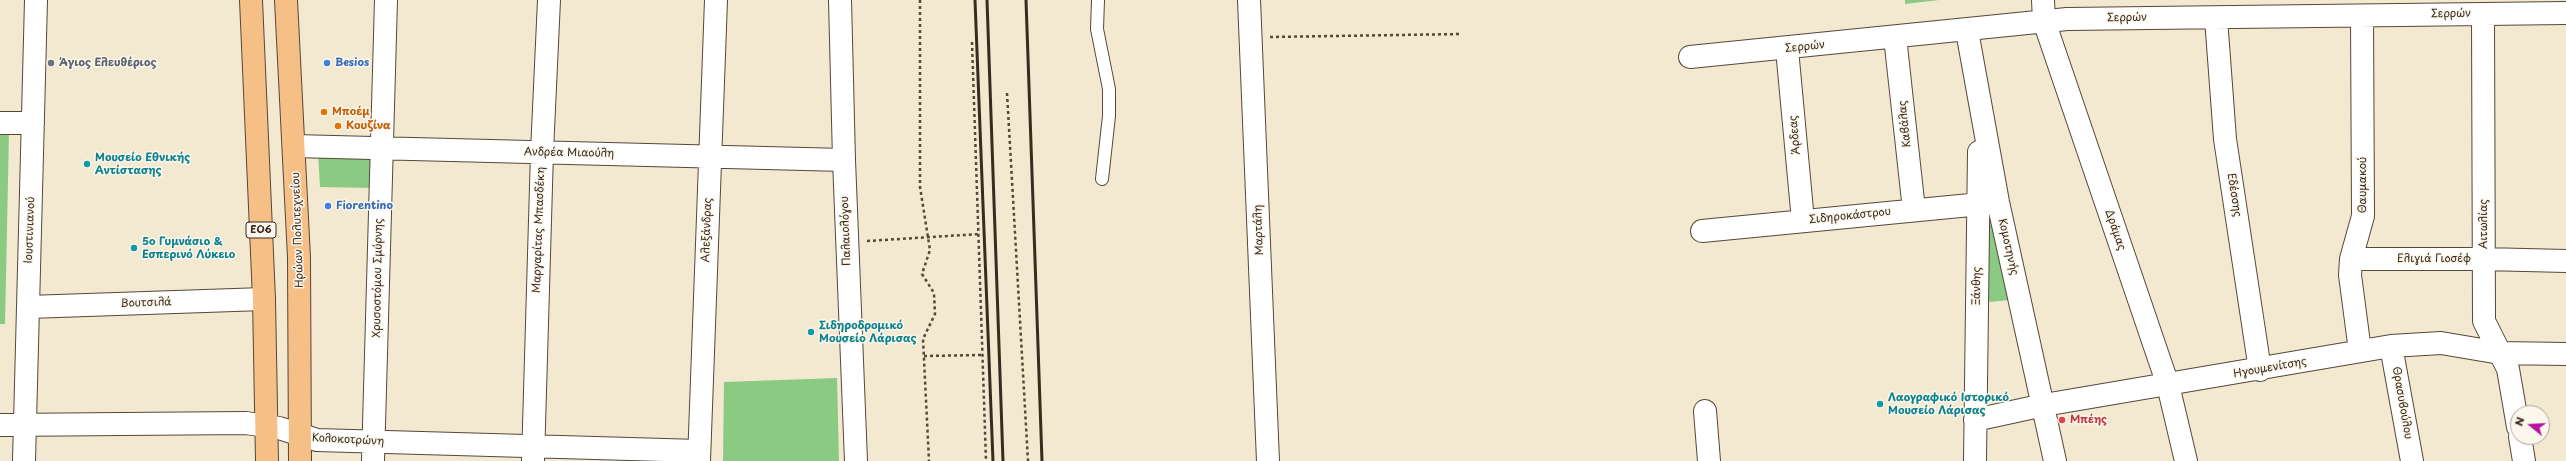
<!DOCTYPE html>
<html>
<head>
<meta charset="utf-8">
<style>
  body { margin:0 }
  #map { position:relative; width:2566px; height:461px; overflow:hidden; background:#f2e9d0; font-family:"Playpen Sans",sans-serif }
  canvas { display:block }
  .north { position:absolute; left:2510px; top:405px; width:40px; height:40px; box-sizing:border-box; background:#fbf7ec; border:1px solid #aea59a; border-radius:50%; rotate:288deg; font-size:11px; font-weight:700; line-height:16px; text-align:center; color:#3b2a1e }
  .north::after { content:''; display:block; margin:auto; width:14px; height:18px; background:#b5179e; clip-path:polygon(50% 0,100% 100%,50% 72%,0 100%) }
</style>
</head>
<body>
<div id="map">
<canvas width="2566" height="461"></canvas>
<div class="north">N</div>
</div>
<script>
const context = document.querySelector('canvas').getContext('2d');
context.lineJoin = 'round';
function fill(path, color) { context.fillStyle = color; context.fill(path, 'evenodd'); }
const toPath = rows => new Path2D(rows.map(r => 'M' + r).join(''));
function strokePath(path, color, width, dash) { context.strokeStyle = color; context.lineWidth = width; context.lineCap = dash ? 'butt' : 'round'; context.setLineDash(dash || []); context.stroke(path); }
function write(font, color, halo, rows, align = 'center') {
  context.font = font + ' "Playpen Sans",sans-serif'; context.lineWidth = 3; context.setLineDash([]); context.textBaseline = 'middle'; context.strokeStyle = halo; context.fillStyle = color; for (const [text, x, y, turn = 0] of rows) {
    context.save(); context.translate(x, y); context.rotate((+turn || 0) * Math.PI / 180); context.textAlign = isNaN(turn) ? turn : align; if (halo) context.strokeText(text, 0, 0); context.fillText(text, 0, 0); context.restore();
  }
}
const green = toPath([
  [1905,0,1939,0,1905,4],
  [0,132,9,132,5,324,0,324],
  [318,153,372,153,373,188,320,187],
  [1989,216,1994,217,2009,300,1990,302,1986,299],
  [837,378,839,461,723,461,724,382]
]);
const path = toPath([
  [920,0,920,187,930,250,922,274,934,293,935,314,923,339,929,461],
  [1270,37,1462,34],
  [972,42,986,461],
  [1007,93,1028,461],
  [867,241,980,234],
  [924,356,982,355]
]);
const service = toPath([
  [1098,0,1097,29,1109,89,1109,116,1102,179]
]);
const minor = toPath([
  [1249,0,1268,461],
  [2043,0,2044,21,2168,385,2186,461],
  [2483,14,2484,321,2508,369,2518,427],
  [2216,18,2225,139,2260,370],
  [1967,31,1998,202,2055,461],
  [1895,37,1914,210],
  [1787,49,1803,221],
  [1690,57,2067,19,2566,13],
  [0,123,33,123],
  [294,146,844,160],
  [1702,231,1991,203],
  [2351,259,2484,259,2566,261],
  [28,307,264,299],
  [2391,346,2412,461],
  [2360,351,2350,275,2351,259,2363,216,2362,17],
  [1705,411,1709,461],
  [1975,420,2044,405,2391,346,2441,343,2500,353,2566,354],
  [0,425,246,423,279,428,317,440,699,451],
  [2520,437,2524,461],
  [533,460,542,152,549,0],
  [24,461,36,0],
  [373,461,386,0],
  [699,461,716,0],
  [1975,461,1979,152]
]);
const tertiary = toPath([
  [840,0,844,160,856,461]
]);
const primary = toPath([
  [251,0,264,299,267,461],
  [286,0,299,258,300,461]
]);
const rail = toPath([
  [975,0,993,461],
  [987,0,1003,461],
  [1026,0,1042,461]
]);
const markers = [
  [51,63,4,"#6b7280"],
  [327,63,4,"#3f7fe0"],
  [324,112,4,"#e8710a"],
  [338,126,4,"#e8710a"],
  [87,164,4,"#0f9aa8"],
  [328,206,4,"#3f7fe0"],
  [134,248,4,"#0f9aa8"],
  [811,332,4,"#0f9aa8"],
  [1880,404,4,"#0f9aa8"],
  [2062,420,4,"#e0444e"]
];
const shields = [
  [261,230,30]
];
const shieldNames = [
  ["ΕΟ6",261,230]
];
const streetNames = [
  ["Σερρών",2451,14,-1],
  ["Σερρών",2127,18,-1],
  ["Σερρών",1805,47,-6],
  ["Καβάλας",1905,124,-96],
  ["Άρδεας",1795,135,-95],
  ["Ανδρέα Μιαούλη",569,153,1],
  ["Θαυμακού",2363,185,-90],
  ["Εδέσσης",2234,195,81],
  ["Σιδηροκάστρου",1850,216,-6],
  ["Αιτωλίας",2484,224,-90],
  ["Ιουστινιανού",30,230,-88],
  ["Ηρώων Πολυτεχνείου",298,230,-92],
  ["Μαργαρίτας Μπασδέκη",539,230,-88],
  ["Αλεξάνδρας",707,230,-88],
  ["Μαρτάλη",1259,230,-92],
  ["Δράμας",2115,230,71],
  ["Παλαιολόγου",846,231,-92],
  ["Κομοτηνής",2008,247,77],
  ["Ελιγιά Γιοσέφ",2434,259],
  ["Χρυσοστόμου Σμύρνης",378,278,-89],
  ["Ξάνθης",1977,286,-89],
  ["Βουτσιλά",146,303,-2],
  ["Ηγουμενίτσης",2270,368,-10],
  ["Θρασυβούλου",2402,403,80],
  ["Κολοκοτρώνη",348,440,3]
];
const worshipNames = [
  ["Άγιος Ελευθέριος",59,63]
];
const shopNames = [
  ["Besios",335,63],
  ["Fiorentino",336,206]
];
const foodNames = [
  ["Μποέμ",332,112],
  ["Κουζίνα",346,126]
];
const cultureNames = [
  ["Μουσείο Εθνικής",95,158],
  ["Αντίστασης",95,171],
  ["5ο Γυμνάσιο &",142,242],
  ["Εσπερινό Λύκειο",142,255],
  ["Σιδηροδρομικό",819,326],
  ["Μουσείο Λάρισας",819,339],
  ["Λαογραφικό Ιστορικό",1888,398],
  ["Μουσείο Λάρισας",1888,411]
];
const healthNames = [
  ["Μπέης",2070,420]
];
fill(green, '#8bca82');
strokePath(service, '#564739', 14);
strokePath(minor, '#564739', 24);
strokePath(tertiary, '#564739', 24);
strokePath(primary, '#564739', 24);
strokePath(path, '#564739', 2.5, [3, 3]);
strokePath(service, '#fff', 12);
strokePath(minor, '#fff', 22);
strokePath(tertiary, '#fff', 22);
strokePath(primary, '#f5bf86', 22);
strokePath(rail, '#3b2a1e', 3);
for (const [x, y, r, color] of markers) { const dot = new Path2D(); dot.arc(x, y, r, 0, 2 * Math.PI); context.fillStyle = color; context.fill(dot); strokePath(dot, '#fbf7ec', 1.5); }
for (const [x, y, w] of shields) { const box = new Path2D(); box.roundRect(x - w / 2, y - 8, w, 16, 3); context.fillStyle = '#fbf7ec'; context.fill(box); strokePath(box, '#3b2a1e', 1); }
write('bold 10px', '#3b2a1e', null, shieldNames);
write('11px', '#3b2a1e', '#fbf7ec', streetNames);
write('bold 11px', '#5b616d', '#fbf7ec', worshipNames, 'left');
write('bold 11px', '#366cbe', '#fbf7ec', shopNames, 'left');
write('bold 11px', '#c56008', '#fbf7ec', foodNames, 'left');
write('bold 11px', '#0d838f', '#fbf7ec', cultureNames, 'left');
write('bold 11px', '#be3a42', '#fbf7ec', healthNames, 'left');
</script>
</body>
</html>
